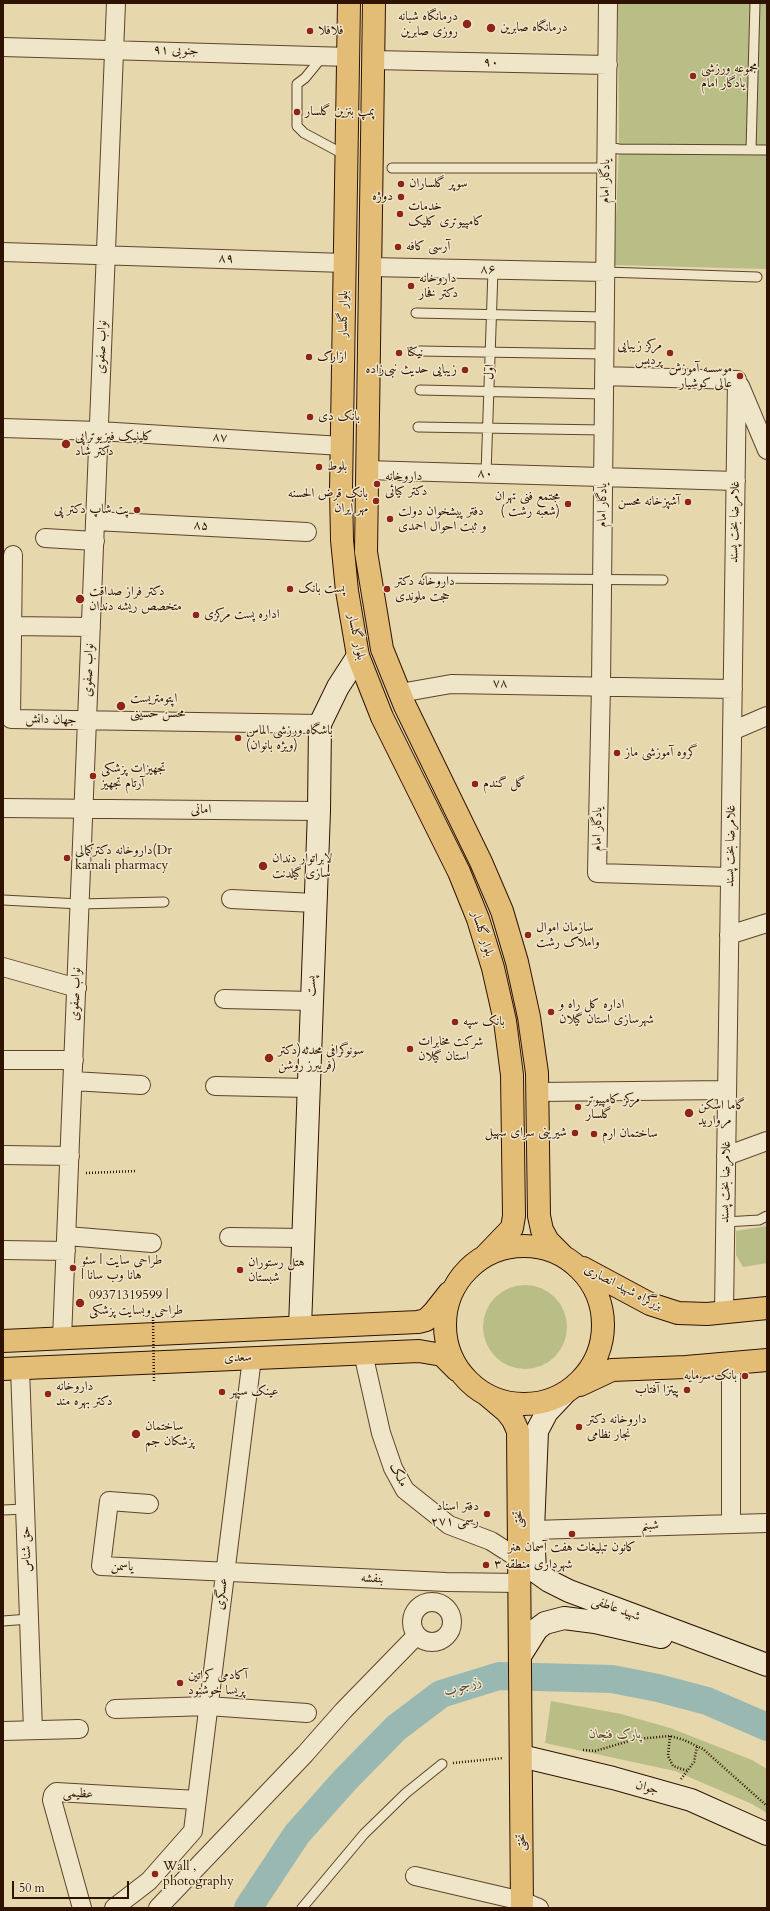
<!DOCTYPE html>
<html>
<head>
<meta charset="utf-8">
<style>
  body { margin:0 }
  #map { position:relative; width:770px; height:1911px; overflow:hidden; background:#e6d7ac; font-family:Cardo,serif }
  canvas { display:block }
  .frame { position:absolute; inset:0; border:4px solid #2f1300; pointer-events:none }
  .scale { position:absolute; left:12px; top:1881px; width:117px; height:18px; box-sizing:border-box; border:2px solid #2f1300; border-top:0; padding-left:5px; font-size:12px; line-height:14px; white-space:nowrap; color:#2f1300; -webkit-text-stroke:3px #efe5c9; paint-order:stroke }
</style>
</head>
<body>
<div id="map">
<canvas width="770" height="1911"></canvas>
<div class="frame"></div>
<div class="scale">50 m</div>
</div>
<script>
const context = document.querySelector('canvas').getContext('2d');
context.lineJoin = 'round';
function fill(path, color) { context.fillStyle = color; context.fill(path, 'evenodd'); }
const toPath = rows => new Path2D(rows.map(r => 'M' + r).join(''));
function strokePath(path, color, width, dash) { context.strokeStyle = color; context.lineWidth = width; context.lineCap = dash ? 'butt' : 'round'; context.setLineDash(dash || []); context.stroke(path); }
function write(font, color, halo, rows, align = 'center') {
  context.font = font + ' Cardo,Amiri,serif'; context.lineWidth = 3; context.setLineDash([]); context.textBaseline = 'middle'; context.strokeStyle = halo; context.fillStyle = color; for (const [text, x, y, turn = 0] of rows) {
    context.save(); context.translate(x, y); context.rotate((+turn || 0) * Math.PI / 180); context.textAlign = isNaN(turn) ? turn : align; if (halo) context.strokeText(text, 0, 0); context.fillText(text, 0, 0); context.restore();
  }
}
const green = toPath([
  [618,3,767,3,767,269,614,265,619,149],
  [767,1226,767,1263,743,1267,736,1255,736,1231],
  '483 1327a42 42 0 1 1 84 0a42 42 0 1 1-84 0Z',
  [551,1701,621,1714,670,1728,752,1760,767,1769,767,1813,752,1804,675,1771,545,1743]
]);
const river = toPath([
  [248,1908,297,1834,345,1780,396,1728,441,1694,499,1676,612,1679,658,1688,707,1701,767,1727]
]);
const path = toPath([
  [86,1173,137,1171],
  [670,1736,668,1756,673,1766,688,1771],
  [583,1750,595,1751,636,1739,670,1736,684,1740,703,1749,767,1806],
  [453,1763,503,1758],
  [681,1779,694,1762,697,1746]
]);
const lane = toPath([
  [323,56,305,78,297,84,297,126,304,133,345,155],
  [607,147,619,149,767,150],
  [751,150,755,3],
  [392,168,606,168],
  [605,272,757,277],
  [416,313,605,317],
  [419,351,604,354],
  [420,390,604,394],
  [418,427,604,430],
  [486,474,493,270],
  [427,578,663,580],
  [3,900,80,904,164,902],
  [725,1222,759,1220,767,1216],
  [3,1510,25,1509],
  [3,1621,29,1619],
  [302,1908,364,1834,406,1793,442,1764]
]);
const street = toPath([
  [608,3,601,685,597,873,730,877],
  [3,47,349,57],
  [373,60,608,65],
  [3,252,345,263],
  [370,267,605,272],
  [604,376,737,380],
  [740,386,767,450],
  [3,428,99,431,342,446],
  [366,470,736,481],
  [95,521,307,532],
  [45,538,95,541],
  [13,555,11,719,320,724],
  [12,626,91,627],
  [400,693,451,684,733,689],
  [732,731,767,716],
  [3,808,319,811],
  [231,899,315,903],
  [729,935,767,923],
  [3,967,77,988],
  [224,999,312,1001],
  [3,1060,74,1060],
  [73,1081,141,1085],
  [215,1086,308,1088],
  [537,1092,727,1090],
  [3,1155,70,1156],
  [726,1156,767,1141],
  [67,1236,152,1243],
  [229,1237,303,1238],
  [3,1250,66,1251],
  [724,1313,737,380],
  [62,1338,116,3],
  [363,1353,381,1433,393,1468,405,1490,449,1525,491,1541,519,1559],
  [731,1364,731,1524],
  [20,1368,33,1730],
  [149,1504,109,1501,101,1566,446,1582,519,1583],
  [533,1530,767,1523],
  '412 1622a20 20 0 1 1 40 0a20 20 0 1 1-40 0Z',
  [115,1709,208,1706,307,1713],
  [3,1731,79,1729],
  [415,1876,522,1901,539,1908],
  [82,1908,52,1800,53,1795,56,1792,197,1800],
  [114,1908,149,1881,193,1831,252,1358],
  [158,1908,305,1754,343,1711,416,1636]
]);
const secondary = toPath([
  [300,1327,319,811,320,724,338,687,358,656],
  [564,1394,547,1412,537,1431,533,1530,535,1571,549,1581,569,1591,767,1665],
  [520,1656,537,1629,545,1623,564,1618,595,1622,661,1637],
  [521,1756,613,1778,691,1800,767,1834]
]);
const primary = toPath([
  [349,3,341,489,342,540,347,591,358,656,382,717,459,872,478,919,493,968,505,1021,512,1075,514,1216,512,1228,486,1255],
  [374,3,366,552,382,649,405,706,481,862,502,911,517,962,529,1017,537,1073,539,1216,542,1230,548,1241,562,1255],
  '445 1325a79 79 0 1 1 158 0a79 79 0 1 1-158 0Z',
  [583,1268,650,1304,678,1313,707,1314,767,1308],
  [3,1341,418,1322,426,1320,434,1312,449,1293],
  [3,1369,419,1351,442,1355,457,1370],
  [580,1385,612,1370,686,1367,767,1360],
  [487,1395,506,1411,513,1420,518,1431,522,1908]
]);
const pathBridge = toPath([
  [153,1317,154,1382]
]);
const markers = [
  [467,24,5,"#8f2418"],
  [491,28,5,"#8f2418"],
  [310,31,4,"#8f2418"],
  [693,76,4,"#8f2418"],
  [297,112,4,"#8f2418"],
  [401,184,4,"#8f2418"],
  [401,197,4,"#8f2418"],
  [400,214,4,"#8f2418"],
  [398,247,4,"#8f2418"],
  [411,286,4,"#8f2418"],
  [399,353,4,"#8f2418"],
  [670,353,4,"#8f2418"],
  [309,357,4,"#8f2418"],
  [465,370,4,"#8f2418"],
  [740,376,4,"#8f2418"],
  [310,417,4,"#8f2418"],
  [66,444,5,"#8f2418"],
  [319,467,4,"#8f2418"],
  [377,484,4,"#8f2418"],
  [376,501,4,"#8f2418"],
  [688,502,4,"#8f2418"],
  [568,504,4,"#8f2418"],
  [137,510,4,"#8f2418"],
  [390,519,4,"#8f2418"],
  [290,589,4,"#8f2418"],
  [387,589,4,"#8f2418"],
  [80,599,5,"#8f2418"],
  [196,615,4,"#8f2418"],
  [121,706,5,"#8f2418"],
  [238,738,4,"#8f2418"],
  [617,753,4,"#8f2418"],
  [93,776,4,"#8f2418"],
  [475,784,4,"#8f2418"],
  [67,858,4,"#8f2418"],
  [263,866,5,"#8f2418"],
  [528,935,4,"#8f2418"],
  [551,1012,4,"#8f2418"],
  [455,1022,4,"#8f2418"],
  [410,1049,4,"#8f2418"],
  [269,1058,5,"#8f2418"],
  [578,1107,4,"#8f2418"],
  [689,1113,5,"#8f2418"],
  [575,1133,4,"#8f2418"],
  [594,1134,4,"#8f2418"],
  [73,1268,4,"#8f2418"],
  [240,1270,4,"#8f2418"],
  [80,1303,5,"#8f2418"],
  [745,1376,4,"#8f2418"],
  [687,1390,4,"#8f2418"],
  [222,1392,4,"#8f2418"],
  [48,1394,4,"#8f2418"],
  [579,1427,4,"#8f2418"],
  [136,1434,5,"#8f2418"],
  [487,1514,4,"#8f2418"],
  [572,1534,4,"#8f2418"],
  [486,1565,4,"#8f2418"],
  [180,1683,4,"#8f2418"],
  [155,1874,4,"#8f2418"]
];
const poiNames = [
  ["درمانگاه شبانه",458,17,"right"],
  ["روزی صابرین",458,32,"right"],
  ["درمانگاه صابرین",500,28],
  ["فلافلا",318,31],
  ["مجموعه ورزشی",701,69],
  ["یادگار امام",701,84],
  ["پمپ بنزین گلسار",305,112],
  ["سوپر گلساران",409,184],
  ["دوژه",393,197,"right"],
  ["خدمات",408,207],
  ["کامپیوتری کلیک",408,222],
  ["آرسی کافه",406,247],
  ["داروخانه",419,279],
  ["دکتر فخار",419,294],
  ["مرکز زیبایی",662,346,"right"],
  ["پردیس",662,361,"right"],
  ["نیکتا",407,353],
  ["ازارک",317,357],
  ["موسسه آموزش",732,369,"right"],
  ["عالی کوشیار",732,384,"right"],
  ["زیبایی حدیث نبی‌زاده",457,370,"right"],
  ["بانک دی",318,417],
  ["کلینیک فیزیوتراپی",75,437],
  ["دکتر شاد",75,452],
  ["بلوط",327,467],
  ["داروخانه",385,477],
  ["دکتر کیائی",385,492],
  ["بانک قرض الحسنه",368,494,"right"],
  ["مهر ایران",368,509,"right"],
  ["مجتمع فنی تهران",560,497,"right"],
  ["( شعبه رشت)",560,512,"right"],
  ["آشپزخانه محسن",680,502,"right"],
  ["پت شاپ دکتر پی",129,510,"right"],
  ["دفتر پیشخوان دولت",398,512],
  ["و ثبت احوال احمدی",398,527],
  ["داروخانه دکتر",395,582],
  ["حجت ملوندی",395,597],
  ["پست بانک",298,589],
  ["دکتر فراز صداقت",89,592],
  ["متخصص ریشه دندان",89,607],
  ["اداره پست مرکزی",204,615],
  ["اپتومتریست",130,699],
  ["محسن حسینی",130,714],
  ["باشگاه ورزشی الماس",246,731],
  ["(ویژه بانوان)",246,746],
  ["گروه آموزشی ماز",625,753],
  ["تجهیزات پزشکی",101,769],
  ["آرتام تجهیز",101,784],
  ["گل گندم",483,784],
  ["داروخانه دکترکمالی(Dr",75,851],
  ["kamali pharmacy",75,866],
  ["لابراتوار دندان",272,859],
  ["سازی گیلدنت",272,874],
  ["سازمان اموال",536,928],
  ["واملاک رشت",536,943],
  ["اداره کل راه و",559,1005],
  ["شهرسازی استان گیلان",559,1020],
  ["بانک سپه",463,1022],
  ["شرکت مخابرات",418,1042],
  ["استان گیلان",418,1057],
  ["سونوگرافی محدثه(دکتر",278,1051],
  ["فریبرز روشن)",278,1066],
  ["مرکز کامپیوتر",586,1100],
  ["گلسار",586,1115],
  ["گاما اسکن",698,1106],
  ["مروارید",698,1121],
  ["شیرینی سرای سهیل",567,1133,"right"],
  ["ساختمان ارم",602,1134],
  ["طراحی سایت | سئو",81,1261],
  ["| هانا وب سانا",81,1276],
  ["هتل رستوران",248,1263],
  ["شبستان",248,1278],
  ["09371319599 |",89,1296],
  ["طراحی وبسایت پزشکی",89,1311],
  ["بانک سرمایه",737,1376,"right"],
  ["داروخانه",56,1387],
  ["دکتر بهره مند",56,1402],
  ["پیتزا آفتاب",679,1390,"right"],
  ["عینک سپهر",230,1392],
  ["داروخانه دکتر",587,1420],
  ["نجار نظامی",587,1435],
  ["ساختمان",145,1427],
  ["پزشکان جم",145,1442],
  ["دفتر اسناد",479,1507,"right"],
  ["رسمی ۲۷۱",479,1522,"right"],
  ["کانون تبلیغات هفت آسمان هنر",572,1548,"center"],
  ["شهرداری منطقه ۳",494,1565],
  ["آکادمی کراتین",188,1676],
  ["پریسا خوشنود",188,1691],
  ["Wall ,",163,1867],
  ["photography",163,1882]
];
const streetNames = [
  ["۹۱ جنوبی",176,51,2],
  ["۹۰",491,63,1],
  ["یادگار امام",606,181,-89],
  ["۸۹",226,259,2],
  ["۸۶",488,270,1],
  ["بلوار گلسار",344,314,-89],
  ["نواب صفوی",102,347,-88],
  ["اول",490,372,-88],
  ["۸۷",220,438,3],
  ["۸۰",485,474,2],
  ["یادگار امام",603,505,-89],
  ["غلامرضا بخت پسند",735,522,-89],
  ["۸۵",201,526,3],
  ["بلوار گلسار",356,637,78],
  ["نواب صفوی",89,670,-88],
  ["۷۸",500,684],
  ["جهان دانش",51,720,2],
  ["امانی",201,810],
  ["یادگار امام",598,829,-89],
  ["غلامرضا بخت پسند",731,846,-89],
  ["بلوار گلسار",482,934,72],
  ["پست",312,986,-88],
  ["نواب صفوی",76,994,-88],
  ["غلامرضا بخت پسند",726,1182,-89],
  ["بزرگراه شهید انصاری",623,1288,27],
  ["سعدی",238,1358,-2],
  ["ملک",398,1475,63],
  ["تختی",519,1519,-90],
  ["شبنم",650,1526,-2],
  ["حق شناس",27,1549,-92],
  ["یاسمن",122,1567,2],
  ["بنفشه",372,1579,3],
  ["عسگری",222,1594,-83],
  ["شهید عاطفی",616,1609,20],
  ["جوان",647,1788,16],
  ["عظیمی",78,1794,3],
  ["تختی",522,1842,-90]
];
const parkNames = [
  ["پارک فنجان",615,1735]
];
const waterNames = [
  ["زرجوب",463,1687,-18]
];
fill(green, '#b9bd86');
strokePath(river, '#99b8b2', 28);
strokePath(lane, '#5d442b', 11);
strokePath(street, '#5d442b', 20);
strokePath(secondary, '#2f1300', 24);
strokePath(primary, '#2f1300', 24);
strokePath(path, '#2f1300', 2.5, [1, 2]);
strokePath(lane, '#efe5c9', 9);
strokePath(street, '#efe5c9', 18);
strokePath(secondary, '#efe5c9', 22);
strokePath(primary, '#e3bc76', 22);
strokePath(pathBridge, '#2f1300', 2.5, [1, 2]);
for (const [x, y, r, color] of markers) { const dot = new Path2D(); dot.arc(x, y, r, 0, 2 * Math.PI); context.fillStyle = color; context.fill(dot); strokePath(dot, '#efe5c9', 1.5); }
write('13px', '#2f1300', '#efe5c9', poiNames, 'left');
write('13px', '#2f1300', '#efe5c9', streetNames);
write('italic 13px', '#584628', '#efe5c9', parkNames);
write('italic 14px', '#544d3e', '#efe5c9', waterNames);
</script>
</body>
</html>
